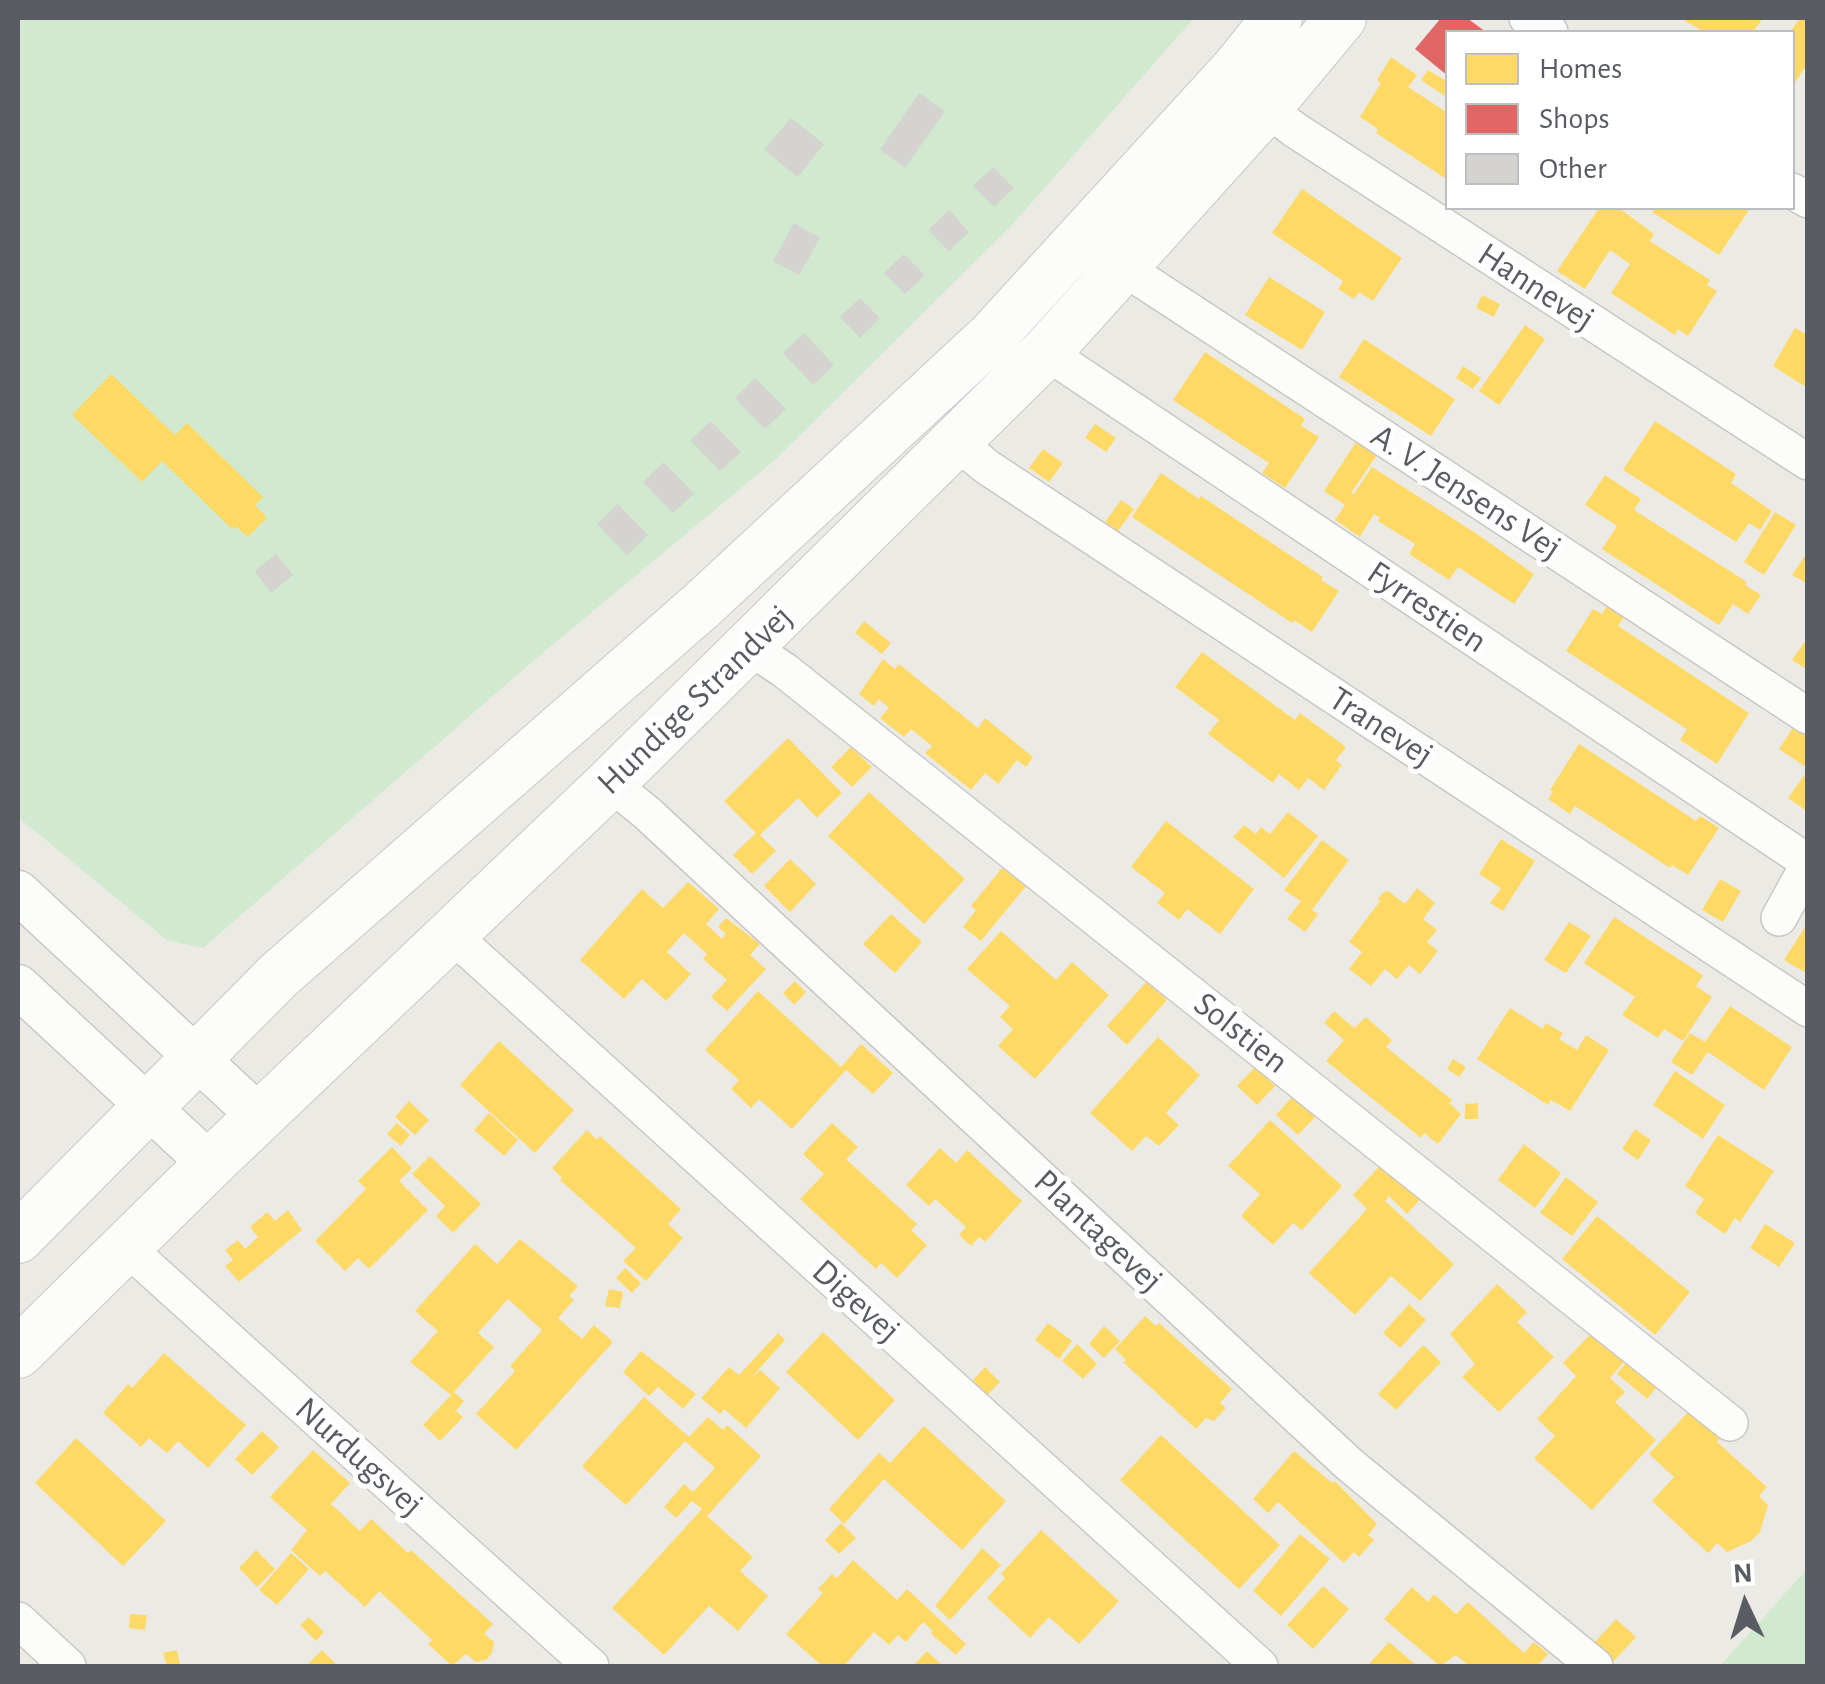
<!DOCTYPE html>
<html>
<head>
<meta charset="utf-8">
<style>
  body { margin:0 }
  #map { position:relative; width:1825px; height:1684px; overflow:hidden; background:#ebeae4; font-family:"Alegreya Sans",sans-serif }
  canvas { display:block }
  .frame { position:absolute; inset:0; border:20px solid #595d63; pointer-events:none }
  .legend { position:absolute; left:1445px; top:30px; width:350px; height:180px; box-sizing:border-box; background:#fff; border:2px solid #bdbec1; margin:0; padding:12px 18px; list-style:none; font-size:30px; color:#595d63 }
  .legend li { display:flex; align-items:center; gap:20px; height:50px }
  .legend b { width:50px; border:2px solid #bdbec1 }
  .north { position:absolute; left:1695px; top:1554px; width:100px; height:100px; -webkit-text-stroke:8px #fff; paint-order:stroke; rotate:356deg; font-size:28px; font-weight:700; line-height:40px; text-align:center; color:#595d63 }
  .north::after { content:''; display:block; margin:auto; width:35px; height:45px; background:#595d63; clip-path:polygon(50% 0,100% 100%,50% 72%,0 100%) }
</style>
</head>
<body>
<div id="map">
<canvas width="1825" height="1684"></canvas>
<div class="frame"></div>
<ul class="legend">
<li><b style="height:28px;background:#ffd966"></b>Homes</li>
<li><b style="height:28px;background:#e06666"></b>Shops</li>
<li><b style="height:28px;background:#d4d3cf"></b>Other</li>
</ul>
<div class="north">N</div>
</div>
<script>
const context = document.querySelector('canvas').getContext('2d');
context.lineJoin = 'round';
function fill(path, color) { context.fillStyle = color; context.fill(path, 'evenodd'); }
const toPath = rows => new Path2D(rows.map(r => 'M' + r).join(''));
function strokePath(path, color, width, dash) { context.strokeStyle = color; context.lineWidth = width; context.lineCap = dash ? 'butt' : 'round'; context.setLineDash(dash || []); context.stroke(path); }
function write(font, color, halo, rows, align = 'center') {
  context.font = font + ' "Alegreya Sans",sans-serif'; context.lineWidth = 10; context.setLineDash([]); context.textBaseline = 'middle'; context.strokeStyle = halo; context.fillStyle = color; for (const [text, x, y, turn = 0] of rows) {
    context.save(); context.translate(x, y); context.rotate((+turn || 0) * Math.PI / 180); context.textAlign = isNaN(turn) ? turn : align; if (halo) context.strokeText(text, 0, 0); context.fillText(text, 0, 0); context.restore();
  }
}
const green = toPath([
  [18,18,1194,18,1012,225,776,459,533,661,203,948,167,940,18,817],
  [1807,1569,1807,1666,1720,1666]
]);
const homes = toPath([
  [1680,18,1763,18,1753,32,1704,32],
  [1800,18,1808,18,1808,63,1792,87,1790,32],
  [1391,57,1417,75,1408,87,1448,113,1448,180,1376,133,1378,129,1360,117,1381,83,1377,80],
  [1428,70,1448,82,1448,98,1421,80],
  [1302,189,1402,258,1373,301,1359,292,1354,299,1338,289,1343,281,1272,233],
  [1599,208,1619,208,1654,234,1650,241,1710,280,1707,285,1717,291,1688,336,1678,329,1675,335,1611,293,1630,264,1610,250,1585,289,1557,271],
  [1655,208,1745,208,1749,210,1719,255,1652,212],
  [1269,277,1325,312,1302,350,1245,315],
  [1482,295,1500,304,1494,317,1476,308],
  [1525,325,1545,339,1499,405,1479,391],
  [1795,328,1808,335,1808,380,1804,386,1773,366],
  [1364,339,1455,399,1431,436,1339,377],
  [1205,352,1305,419,1301,426,1319,437,1285,488,1262,473,1269,463,1173,400],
  [1463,366,1481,378,1473,389,1456,378],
  [111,374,175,435,187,423,263,497,255,505,267,518,248,537,235,526,232,529,162,461,142,482,72,415],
  [1655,421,1736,474,1731,483,1772,511,1760,530,1749,523,1736,542,1623,470],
  [1095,424,1116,438,1106,452,1085,438],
  [1358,439,1379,452,1351,493,1354,494,1372,467,1477,534,1534,574,1514,604,1458,567,1449,580,1409,554,1415,544,1378,521,1380,518,1374,514,1360,537,1335,520,1345,505,1324,491],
  [1043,449,1063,463,1049,482,1029,468],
  [1161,473,1199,499,1201,496,1323,577,1321,580,1339,591,1312,632,1294,620,1292,623,1132,517],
  [1605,475,1641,499,1634,510,1747,582,1745,585,1761,595,1748,614,1733,604,1719,625,1602,549,1617,526,1585,505],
  [1121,500,1134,509,1118,531,1105,522],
  [1775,512,1796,525,1764,575,1744,562],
  [1808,551,1808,584,1792,575],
  [1610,601,1627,612,1618,626,1749,713,1717,764,1680,740,1687,729,1566,651,1593,609,1602,614],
  [864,621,891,643,882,654,855,633],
  [1808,637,1808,670,1792,660],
  [1202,652,1295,720,1300,713,1346,747,1336,760,1342,765,1324,790,1308,778,1299,790,1279,774,1273,783,1208,734,1219,720,1175,687],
  [883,659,895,669,899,664,978,728,985,718,1033,757,1026,767,1017,760,998,784,985,773,971,790,925,753,932,746,911,729,904,737,880,718,889,708,879,699,874,706,859,694],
  [1794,726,1808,735,1808,761,1804,766,1779,749],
  [788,738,842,793,817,818,798,798,760,835,776,851,752,874,733,855,756,833,724,801],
  [1579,744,1696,821,1700,816,1719,828,1688,875,1672,865,1670,868,1575,806,1570,814,1548,799,1553,792,1550,790],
  [851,747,872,767,852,787,831,767],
  [1808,770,1808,812,1788,798],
  [869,792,965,879,924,924,828,836],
  [1288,812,1318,836,1284,878,1233,837,1244,825,1256,834,1261,827,1270,834],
  [1166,821,1254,889,1220,934,1187,909,1179,920,1157,903,1165,893,1131,867],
  [1501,839,1535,861,1503,911,1490,903,1501,888,1479,874],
  [1322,840,1349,860,1312,910,1318,914,1305,932,1287,919,1301,901,1284,890],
  [790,859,816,884,790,912,764,886],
  [1002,868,1026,886,981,941,963,927,976,910,971,906],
  [1720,879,1741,891,1723,922,1702,910],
  [688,882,719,909,706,924,722,939,726,934,718,927,726,918,760,944,750,955,766,969,727,1011,711,997,727,980,703,959,707,954,684,933,667,952,691,974,666,1001,642,979,624,999,580,960,642,889,663,908],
  [1417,888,1435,903,1423,919,1437,930,1427,942,1438,951,1420,974,1409,965,1397,979,1385,969,1371,986,1349,969,1362,952,1349,942,1380,901,1378,899,1384,892,1388,891,1405,904],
  [891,914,922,942,895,973,863,944],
  [1614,917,1703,975,1696,986,1712,997,1683,1041,1664,1029,1658,1038,1622,1015,1635,997,1584,963],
  [1569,922,1591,936,1566,973,1544,960],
  [1808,922,1808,974,1784,960],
  [1001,931,1056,980,1072,962,1109,995,1035,1079,998,1046,1013,1029,1000,1017,1010,1006,967,969],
  [795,981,806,992,794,1005,783,993],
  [1147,981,1167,1000,1127,1045,1107,1026],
  [758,991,841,1067,861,1044,893,1073,873,1094,846,1070,792,1129,759,1099,751,1108,731,1089,739,1080,705,1050],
  [1730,1006,1792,1047,1764,1090,1708,1052,1692,1075,1671,1062,1690,1033,1705,1042],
  [1510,1008,1543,1029,1546,1023,1563,1033,1559,1039,1577,1050,1586,1035,1609,1050,1570,1111,1551,1100,1548,1105,1477,1059],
  [1334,1011,1354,1028,1366,1017,1392,1040,1386,1047,1452,1100,1449,1103,1461,1114,1438,1144,1424,1133,1421,1138,1326,1061,1344,1040,1324,1023],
  [1158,1037,1200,1075,1166,1113,1179,1125,1159,1146,1146,1136,1132,1151,1090,1113],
  [499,1041,574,1110,535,1153,460,1085],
  [1453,1059,1466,1067,1459,1077,1447,1069],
  [1255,1067,1275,1086,1257,1105,1237,1086],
  [1675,1071,1725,1105,1703,1139,1653,1105],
  [1292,1097,1315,1117,1298,1135,1276,1115],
  [409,1101,429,1120,415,1135,395,1117],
  [1478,1103,1478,1119,1465,1119,1465,1104],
  [489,1113,518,1140,504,1156,474,1130],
  [1270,1120,1342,1186,1302,1230,1293,1223,1273,1245,1241,1216,1260,1194,1228,1166],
  [397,1123,410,1135,401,1146,387,1134],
  [832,1123,858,1147,846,1159,917,1224,911,1230,927,1245,897,1278,881,1263,876,1269,800,1199,824,1174,803,1154],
  [1635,1129,1651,1140,1638,1160,1622,1149],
  [587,1130,597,1140,600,1136,681,1209,668,1224,683,1238,646,1281,623,1261,636,1248,560,1180,562,1178,552,1168],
  [1718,1135,1774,1171,1740,1222,1735,1218,1725,1234,1695,1213,1704,1199,1685,1186],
  [1524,1144,1561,1173,1535,1208,1498,1180],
  [392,1147,412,1168,399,1181,428,1210,369,1269,358,1258,345,1271,315,1241,366,1189,358,1181],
  [940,1148,956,1163,967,1150,1022,1201,985,1242,979,1237,971,1246,959,1235,966,1227,935,1199,929,1206,906,1185],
  [430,1156,481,1204,453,1233,436,1216,445,1206,412,1174],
  [1385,1160,1424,1195,1407,1214,1389,1196,1385,1201,1454,1264,1420,1301,1391,1276,1355,1315,1309,1273,1367,1209,1353,1195],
  [1566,1177,1598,1202,1572,1236,1540,1213],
  [288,1210,302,1230,239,1282,225,1266,233,1260,225,1250,238,1240,245,1249,258,1237,250,1227,267,1212,275,1221],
  [1597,1216,1690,1292,1655,1335,1562,1259],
  [1765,1224,1795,1243,1779,1267,1750,1248],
  [520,1239,578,1286,569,1296,574,1300,558,1318,582,1339,594,1325,613,1342,516,1450,476,1414,515,1371,510,1366,542,1330,508,1299,478,1333,494,1347,454,1392,464,1401,456,1411,463,1417,440,1441,423,1425,451,1395,410,1362,438,1331,415,1311,475,1244,497,1264],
  [625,1268,641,1283,632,1293,616,1278],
  [1497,1284,1527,1312,1517,1322,1554,1357,1499,1412,1462,1377,1475,1364,1450,1334],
  [609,1289,623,1292,620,1308,605,1306],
  [1409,1304,1426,1320,1400,1348,1383,1333],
  [1145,1316,1156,1326,1159,1323,1232,1389,1220,1403,1226,1408,1214,1421,1206,1418,1196,1429,1123,1362,1126,1360,1115,1349],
  [1048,1323,1072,1341,1059,1359,1035,1340],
  [1104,1326,1120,1341,1104,1358,1089,1344],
  [1595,1329,1627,1358,1610,1378,1625,1392,1615,1402,1656,1440,1592,1510,1534,1458,1555,1436,1537,1419,1576,1376,1563,1363],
  [823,1332,895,1400,858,1440,786,1372],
  [778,1333,785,1340,750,1379,760,1370,780,1388,746,1428,724,1409,720,1414,701,1398,729,1367,739,1375],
  [1077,1344,1097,1364,1083,1379,1062,1361],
  [1423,1345,1441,1362,1396,1410,1378,1394],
  [641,1351,696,1394,683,1409,658,1387,649,1396,623,1372],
  [164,1353,246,1425,208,1468,178,1441,167,1453,149,1438,141,1447,103,1413,128,1384,132,1388],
  [1628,1360,1658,1385,1647,1399,1617,1374],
  [985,1367,1000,1382,987,1395,973,1380],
  [644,1397,689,1437,708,1417,723,1430,727,1425,761,1456,707,1516,753,1557,740,1571,768,1596,738,1631,709,1606,664,1655,612,1608,702,1509,692,1501,676,1518,664,1507,684,1484,693,1492,715,1468,685,1441,626,1505,582,1466],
  [1692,1408,1724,1434,1717,1442,1767,1487,1759,1496,1768,1505,1760,1532,1751,1541,1727,1552,1717,1543,1708,1553,1652,1501,1674,1477,1649,1454],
  [924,1426,1006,1501,962,1550,884,1479,844,1524,829,1509,879,1453,890,1463],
  [262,1431,279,1447,252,1475,235,1459],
  [1161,1435,1280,1545,1239,1589,1120,1480],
  [76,1438,166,1521,123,1566,35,1483],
  [313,1450,350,1483,331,1504,360,1531,371,1519,408,1553,411,1550,493,1624,484,1634,494,1642,492,1653,486,1660,476,1662,466,1654,452,1666,428,1644,432,1640,379,1591,365,1607,325,1571,320,1576,291,1550,307,1530,270,1497],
  [1294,1451,1332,1483,1335,1481,1377,1524,1368,1535,1374,1540,1359,1557,1354,1552,1344,1563,1278,1502,1268,1513,1253,1499],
  [841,1523,856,1538,839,1554,825,1540],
  [1041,1530,1119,1601,1079,1644,1049,1617,1030,1638,987,1598,1005,1578,1001,1574],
  [1300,1534,1330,1559,1281,1616,1253,1591],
  [982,1548,1001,1565,950,1620,935,1606],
  [256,1550,275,1569,257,1587,239,1568],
  [291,1553,309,1569,277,1605,259,1590],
  [853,1560,897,1600,907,1589,966,1644,956,1655,931,1634,933,1631,923,1622,906,1642,898,1635,889,1645,874,1632,844,1666,822,1666,786,1634,823,1593,818,1589,832,1574,837,1578],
  [1323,1586,1349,1609,1313,1649,1287,1625],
  [1412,1587,1428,1602,1434,1594,1456,1614,1468,1602,1524,1653,1534,1642,1548,1654,1537,1666,1469,1666,1456,1655,1440,1666,1384,1619],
  [130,1614,147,1615,145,1630,129,1628],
  [309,1617,324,1632,316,1641,300,1625],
  [1616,1619,1636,1637,1613,1662,1593,1644],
  [1389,1642,1417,1666,1367,1666],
  [177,1650,180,1665,167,1666,163,1653],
  [322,1650,338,1666,306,1666],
  [927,1651,943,1666,913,1666]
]);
const shops = toPath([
  [1441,18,1467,18,1486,32,1448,32,1448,76,1415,49]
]);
const building = toPath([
  [919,93,945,111,905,168,880,150],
  [791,118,824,144,798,177,764,150],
  [993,167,1014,188,994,207,973,186],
  [949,210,969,232,949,251,928,230],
  [794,223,820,238,799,275,773,261],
  [904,254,925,275,905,294,884,273],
  [860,298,880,318,860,338,840,317],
  [804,333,834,365,813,385,783,353],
  [755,378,786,409,765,429,735,398],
  [711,421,741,452,720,471,690,440],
  [664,462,694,494,673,513,643,482],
  [618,504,648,535,627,555,597,524],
  [276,554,293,575,271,593,255,571]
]);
const minor = toPath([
  [1527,18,1550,32],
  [1266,108,1295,130,1808,462],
  [1792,191,1808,200],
  [1124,268,1808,716],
  [1046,352,1808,862],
  [957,442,987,467,1808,1009],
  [749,647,784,670,1730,1423],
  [610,783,647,813,1350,1465,1595,1666],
  [1779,918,1808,865],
  [452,935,1260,1666],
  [127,1248,591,1666],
  [18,1620,68,1666]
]);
const tertiary = toPath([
  [18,892,260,1117],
  [18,986,210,1164]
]);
const secondary = toPath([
  [18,1238,279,975,702,605,992,336,1237,68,1277,18],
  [18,1353,210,1164,610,783,1046,352,1266,108,1341,18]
]);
const streetNames = [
  ["Hannevej",1536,287,33],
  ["A. V. Jensens Vej",1466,492,33],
  ["Fyrrestien",1427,607,34],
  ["Hundige Strandvej",695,700,-44],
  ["Tranevej",1381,727,33],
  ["Solstien",1241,1033,38],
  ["Plantagevej",1098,1231,43],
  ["Digevej",856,1301,42],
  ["Nurdugsvej",359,1457,42]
];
fill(green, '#d1e9cf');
fill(homes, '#ffd966');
fill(shops, '#e06666');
fill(building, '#d4d3cf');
strokePath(minor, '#c7c8c6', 38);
strokePath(tertiary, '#c7c8c6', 45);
strokePath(secondary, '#c8c9c8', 52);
strokePath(minor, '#fcfcfb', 35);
strokePath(tertiary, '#fcfcfb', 42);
strokePath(secondary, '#fcfcfb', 50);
write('35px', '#595d63', '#fff', streetNames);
</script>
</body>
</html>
